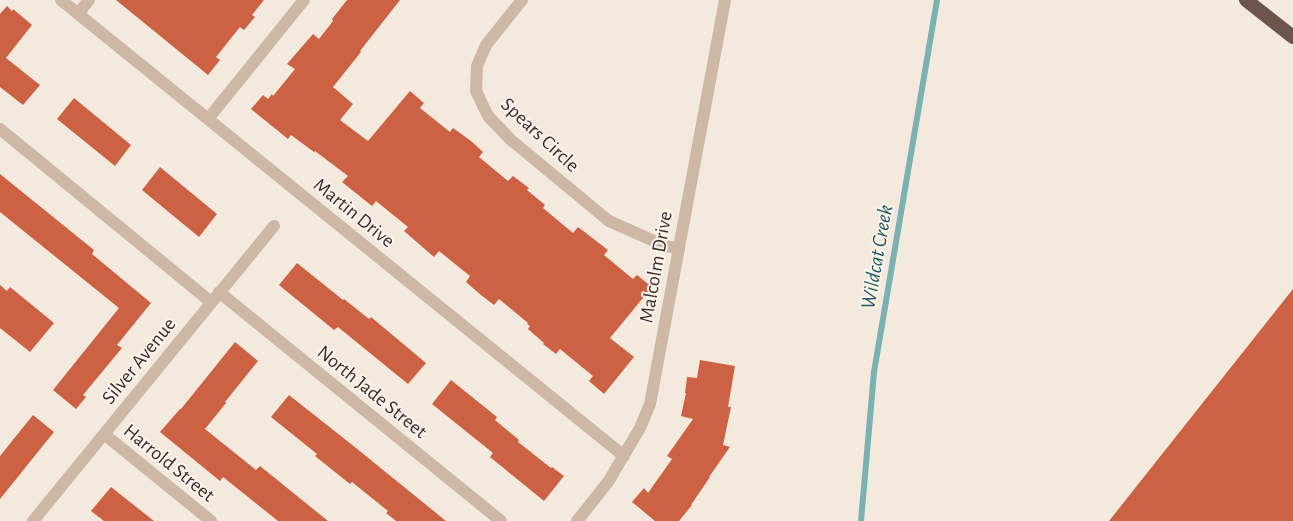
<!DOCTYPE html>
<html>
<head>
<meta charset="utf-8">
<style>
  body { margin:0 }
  canvas { display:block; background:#f4e9dd }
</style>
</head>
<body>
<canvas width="1293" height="521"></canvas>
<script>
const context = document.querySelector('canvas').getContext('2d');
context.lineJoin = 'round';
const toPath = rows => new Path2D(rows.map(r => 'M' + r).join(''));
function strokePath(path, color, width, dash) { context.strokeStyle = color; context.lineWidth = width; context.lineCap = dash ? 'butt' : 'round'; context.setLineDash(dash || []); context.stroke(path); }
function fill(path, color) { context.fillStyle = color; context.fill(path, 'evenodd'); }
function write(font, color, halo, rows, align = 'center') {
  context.font = font + ' "Alegreya Sans",sans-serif'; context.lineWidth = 4; context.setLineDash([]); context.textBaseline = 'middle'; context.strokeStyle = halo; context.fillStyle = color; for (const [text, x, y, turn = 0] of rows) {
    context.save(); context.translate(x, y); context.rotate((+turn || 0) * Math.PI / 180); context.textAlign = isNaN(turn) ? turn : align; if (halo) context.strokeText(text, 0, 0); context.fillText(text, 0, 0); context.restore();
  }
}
const stream = toPath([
  [861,521,874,372,937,0]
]);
const building = toPath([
  [116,0,264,0,252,15,255,17,244,30,240,27,216,57,220,60,208,75],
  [347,0,400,0,360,51,361,52,333,87,353,104,340,120,368,141,410,91,424,103,420,108,450,132,453,128,471,141,483,152,479,157,508,181,513,176,529,188,527,190,545,205,543,208,573,233,578,227,608,250,604,255,633,279,637,275,652,287,610,338,634,357,604,394,589,381,593,376,560,349,556,354,543,344,544,343,528,329,530,326,527,324,528,323,499,299,494,305,481,295,466,282,470,276,439,251,434,257,404,231,408,227,376,201,372,206,342,182,348,176,315,151,314,152,291,135,288,139,251,109,263,95,268,99,272,94,273,96,295,69,287,64,313,34,319,39,333,21,332,19],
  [7,6,12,11,13,9,32,25,6,58,40,85,23,105,0,87,0,14],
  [74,98,131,145,115,166,57,119],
  [160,167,217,214,199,237,142,190],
  [0,174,94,250,92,254,151,303,117,345,122,348,83,395,86,397,76,409,53,390,119,308,0,212],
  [297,263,343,300,344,299,369,319,371,317,426,363,408,384,338,327,334,330,279,285],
  [0,285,7,291,10,287,54,323,30,352,0,328],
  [1293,289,1293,521,1109,521],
  [235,342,258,361,225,402,226,403,205,429,256,470,260,466,328,521,278,521,223,477,220,481,160,432,180,409,181,409],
  [700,360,735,366,728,407,731,407,723,445,730,447,709,477,710,477,691,505,692,505,679,521,655,521,632,502,644,488,648,493,672,459,667,456,693,419,681,416,686,393,685,393,687,377,697,378],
  [451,380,497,417,495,420,519,440,518,442,551,468,552,467,564,476,544,501,490,457,493,453,432,404],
  [289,395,356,448,446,521,396,521,386,513,388,511,352,482,350,484,315,456,317,454,271,417],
  [33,415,54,432,0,499,0,456],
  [111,487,154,521,104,521,91,511]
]);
const minor = toPath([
  [61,0,624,456],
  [522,0,486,45,477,66,476,91,488,116,511,140,609,221,663,245,679,249],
  [78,14,89,0],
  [208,119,304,0],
  [0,129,211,302],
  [219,292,501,521],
  [104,434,211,521],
  [33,521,274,226],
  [577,521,608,482,640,428,650,404,725,0]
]);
const trunk = toPath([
  [1246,0,1293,37]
]);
const streetNames = [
  ["Spears Circle",540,135,43],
  ["Martin Drive",354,213,39],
  ["Malcolm Drive",656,267,-80],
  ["Silver Avenue",139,361,-51],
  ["North Jade Street",372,392,39],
  ["Harrold Street",169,463,39]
];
const waterNames = [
  ["Wildcat Creek",877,257,-80]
];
strokePath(stream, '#7ab1b3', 6);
fill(building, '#cc6143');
strokePath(minor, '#cdb8a8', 12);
strokePath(trunk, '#6c564c', 14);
write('20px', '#392e29', '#fbf3ea', streetNames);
write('italic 21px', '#1b5a5d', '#fbf3ea', waterNames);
</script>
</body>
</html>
